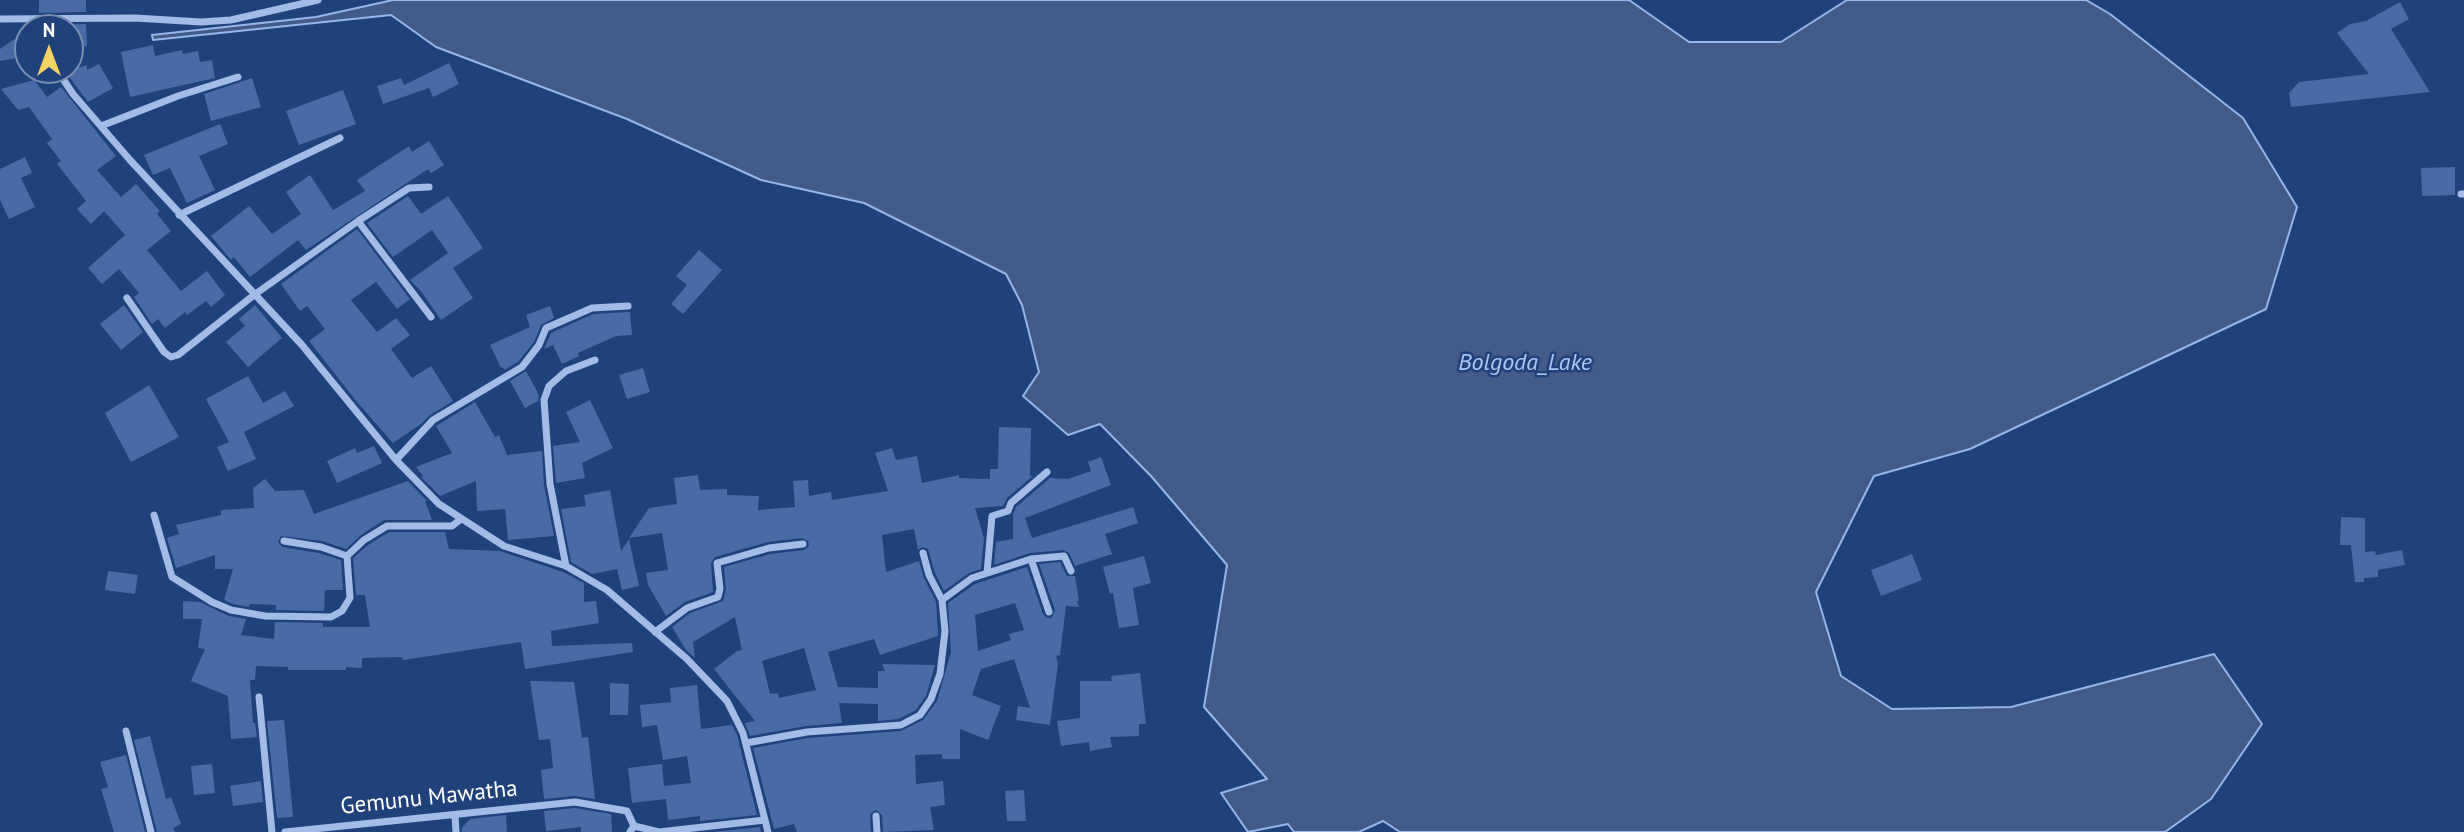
<!DOCTYPE html>
<html>
<head>
<meta charset="utf-8">
<style>
  body { margin:0 }
  #map { position:relative; width:2464px; height:832px; overflow:hidden; background:#20427b; font-family:"PT Sans",sans-serif }
  canvas { display:block }
  .north { position:absolute; left:14px; top:14px; width:70px; height:70px; box-sizing:border-box; background:#20427b; border:2px solid #798eb0; border-radius:50%; rotate:0deg; font-size:19px; font-weight:700; line-height:28px; text-align:center; color:#fff }
  .north::after { content:''; display:block; margin:auto; width:24px; height:32px; background:#f4d362; clip-path:polygon(50% 0,100% 100%,50% 72%,0 100%) }
</style>
</head>
<body>
<div id="map">
<canvas width="2464" height="832"></canvas>
<div class="north">N</div>
</div>
<script>
const context = document.querySelector('canvas').getContext('2d');
context.lineJoin = 'round';
function fill(path, color) { context.fillStyle = color; context.fill(path, 'evenodd'); }
const toPath = rows => new Path2D(rows.map(r => 'M' + r).join(''));
function strokePath(path, color, width, dash) { context.strokeStyle = color; context.lineWidth = width; context.lineCap = dash ? 'butt' : 'round'; context.setLineDash(dash || []); context.stroke(path); }
function write(font, color, halo, rows, align = 'center') {
  context.font = font + ' "PT Sans",sans-serif'; context.lineWidth = 5; context.setLineDash([]); context.textBaseline = 'middle'; context.strokeStyle = halo; context.fillStyle = color; for (const [text, x, y, turn = 0] of rows) {
    context.save(); context.translate(x, y); context.rotate((+turn || 0) * Math.PI / 180); context.textAlign = isNaN(turn) ? turn : align; if (halo) context.strokeText(text, 0, 0); context.fillText(text, 0, 0); context.restore();
  }
}
const water = toPath([
  [393,0,1629,0,1689,42,1781,42,1847,0,2086,0,2110,14,2243,118,2297,207,2266,309,1970,449,1874,476,1816,592,1841,676,1892,709,2011,707,2214,654,2262,724,2211,799,2165,832,1400,832,1383,821,1359,832,1294,832,1288,824,1248,832,1221,793,1267,779,1204,707,1227,565,1151,476,1100,424,1068,435,1023,396,1039,372,1022,305,1006,274,864,203,761,180,627,119,436,47,391,15,153,40,152,35,316,17,393,0]
]);
const building = toPath([
  [39,0,86,0,86,12,39,13],
  [2400,2,2409,19,2391,29,2430,92,2291,107,2289,93,2299,82,2369,74,2337,33,2350,24,2366,21],
  [86,24,87,46,70,49,70,28,44,28,42,25],
  [28,30,28,56,0,61,0,49],
  [153,45,155,56,182,50,183,54,198,51,200,62,212,60,215,78,130,97,121,52],
  [449,63,459,84,433,97,429,88,383,104,377,86,401,78,404,85],
  [99,64,113,88,88,102,70,78,70,70,87,65,87,70],
  [252,78,261,107,211,121,204,94],
  [34,80,47,97,61,87,116,156,97,170,121,197,136,184,160,211,157,214,171,231,147,250,181,291,207,271,225,295,211,307,206,301,187,315,185,312,165,328,158,319,152,324,134,297,139,293,119,269,102,284,88,268,125,235,104,211,91,224,77,209,86,201,57,164,61,161,47,143,52,139,29,107,18,110,1,89],
  [343,90,356,124,299,145,286,111],
  [220,124,228,144,199,156,215,190,187,203,170,168,153,175,144,155],
  [429,141,444,165,431,173,428,169,306,250,298,240,250,277,234,257,231,260,211,236,249,206,272,234,301,214,286,192,310,175,333,210,365,191,357,180,409,146,412,152],
  [25,157,32,173,21,178,35,207,9,219,0,200,0,169],
  [2455,167,2455,195,2422,196,2421,168],
  [408,196,421,214,448,196,483,248,453,268,473,298,441,320,421,291,410,280,448,253,432,230,393,257,367,223],
  [357,229,410,299,397,309,376,282,351,300,377,332,396,318,410,335,391,349,412,378,431,366,453,401,430,415,421,424,393,443,357,402,309,341,325,329,307,306,300,311,281,284],
  [699,250,722,270,683,314,671,304,687,285,676,276],
  [124,305,143,332,121,350,100,324],
  [255,305,282,338,248,367,226,342,245,326,239,319],
  [550,306,554,318,541,325,534,342,518,362,504,370,503,367,501,368,490,345,530,327,526,315],
  [630,312,632,335,616,336,578,353,579,356,562,364,553,345,544,349,551,333,593,314],
  [643,368,650,392,627,399,619,375],
  [526,371,539,395,538,401,525,408,510,381],
  [248,376,263,403,285,391,294,406,244,432,256,459,228,471,217,447,229,442,206,399],
  [149,385,179,437,131,462,105,413],
  [590,400,613,448,582,463,585,478,556,483,553,446,580,442,566,412],
  [475,402,495,437,499,435,507,455,542,451,544,485,554,536,508,540,505,509,477,511,476,481,440,496,421,477,423,476,416,467,452,453,436,426],
  [999,427,1031,428,1030,476,1033,476,1007,498,1003,506,975,508,984,538,981,569,969,573,944,591,935,573,928,549,922,547,918,550,914,529,882,535,886,572,919,561,924,578,936,602,938,636,880,655,874,639,828,652,838,687,878,688,878,671,885,671,882,664,935,665,926,696,916,710,899,719,878,721,878,704,839,703,842,723,806,726,750,736,745,723,755,721,714,669,737,651,742,650,735,617,693,642,695,658,686,650,672,627,690,613,723,601,726,589,724,567,770,554,804,550,809,546,808,541,802,538,768,542,715,557,711,563,713,592,685,602,666,616,648,585,646,573,668,570,662,533,629,538,649,508,677,504,674,478,698,475,700,490,727,489,727,495,759,496,758,510,795,507,793,481,808,480,809,496,831,492,832,500,888,491,875,453,892,448,896,460,917,456,922,483,959,475,959,478,990,479,990,469,998,469],
  [804,648,816,690,779,698,778,693,770,694,762,661],
  [374,446,382,463,337,483,327,461,355,448,357,453],
  [1101,457,1111,485,1025,518,1032,538,1133,507,1138,523,1105,534,1112,554,1075,566,1069,553,1063,550,1030,553,994,565,996,542,1013,539,1013,514,1016,507,1050,478,1068,479,1091,471,1088,462],
  [265,479,275,491,304,490,314,514,408,481,427,501,425,501,432,520,384,520,361,535,346,549,322,541,281,536,278,542,282,547,319,553,341,560,343,590,325,590,324,611,276,610,276,605,250,604,249,607,233,604,224,600,233,569,215,569,215,555,176,568,167,538,179,534,176,525,221,515,221,510,254,508,253,488],
  [610,490,621,551,629,539,639,586,622,590,617,569,592,574,571,562,561,509,586,506,584,495],
  [2341,517,2365,518,2365,552,2375,551,2376,555,2402,550,2405,565,2378,570,2378,577,2364,578,2364,582,2355,582,2351,545,2340,545],
  [389,532,445,532,449,549,500,551,563,572,584,583,584,602,596,601,599,623,551,631,552,646,632,643,633,652,525,669,521,642,403,660,402,657,362,658,362,668,346,667,346,670,288,670,288,667,256,666,255,680,250,680,253,723,255,723,257,737,231,739,228,696,191,681,205,649,198,648,202,619,183,619,183,601,200,602,229,616,246,619,241,635,274,639,275,622,323,623,323,627,370,627,365,595,356,595,353,558,368,545],
  [1912,554,1922,580,1881,596,1871,570],
  [1144,556,1151,583,1133,588,1139,625,1119,628,1113,593,1110,594,1103,567],
  [1060,562,1067,576,1075,576,1079,601,1077,601,1079,607,1066,606,1060,655,1056,656,1058,663,1050,725,1016,720,1018,706,1030,708,1014,659,981,669,972,695,1001,706,988,740,960,729,960,759,942,759,942,754,915,755,916,784,943,781,945,805,930,807,934,830,883,832,882,815,876,810,870,814,871,832,797,832,794,824,774,829,753,748,808,738,901,731,923,720,937,701,951,652,948,603,975,584,1027,567,1043,614,1047,618,1052,618,1055,610,1039,564],
  [1015,603,1024,630,1009,634,1011,640,978,651,975,615],
  [108,571,138,575,135,594,105,590],
  [1140,673,1146,724,1139,724,1139,736,1110,737,1112,747,1090,751,1089,742,1061,746,1057,721,1080,718,1080,681,1112,681,1111,676],
  [530,681,574,682,582,738,588,737,595,799,575,796,544,799,541,770,553,768,550,739,539,740],
  [610,683,629,684,628,715,610,715],
  [697,685,701,729,732,725,737,735,757,815,700,821,700,816,668,820,666,799,632,803,628,768,662,764,664,786,691,783,687,756,663,760,657,725,642,727,640,705,671,702,670,688],
  [284,720,293,817,277,818,267,721],
  [150,736,166,799,171,797,181,824,173,828,175,832,157,832,134,740],
  [126,755,145,832,114,832,101,789,108,787,100,762],
  [212,764,215,793,194,795,191,766],
  [261,781,263,802,233,806,230,786],
  [1024,790,1026,821,1007,821,1005,791],
  [575,808,611,814,612,832,581,832,581,827,546,831,544,811],
  [506,815,507,832,462,832,462,828,470,819],
  [760,827,761,832,713,832]
]);
const minor = toPath([
  [0,19,135,18,201,22,231,20,318,0],
  [57,70,73,94,130,160,302,345,396,460,439,504,504,546,566,566,607,590,687,659,727,701,743,733,768,832],
  [101,126,178,96,238,77],
  [2461,194,2464,194],
  [179,215,340,138],
  [358,221,431,317],
  [127,298,164,352,171,357,178,355,254,295,358,221,409,188,429,187],
  [396,460,433,420,522,367,539,345,546,328,592,308,628,306],
  [154,515,172,577,212,602,231,610,265,616,331,617,342,611,350,598,347,556],
  [284,541,321,547,347,556,364,540,387,526,452,526,461,519],
  [1031,559,1064,556,1071,571],
  [566,566,550,484,544,400,549,386,566,371,595,360],
  [987,573,992,516,1008,511,1011,503,1047,472],
  [942,600,972,578,1031,559,1049,612],
  [655,632,687,608,718,597,720,589,717,563,769,548,803,544],
  [259,697,272,832],
  [126,731,151,832],
  [746,743,807,732,901,725,920,715,931,699,940,674,945,631,942,600,929,575,923,553],
  [455,816,456,832],
  [876,816,877,832],
  [285,832,575,802,627,811,634,826],
  [630,832,634,826,659,832,765,820]
]);
const streetNames = [
  ["Gemunu Mawatha",429,798,-6]
];
const waterNames = [
  ["Bolgoda_Lake",1525,363]
];
fill(water, '#435c87');
strokePath(water, '#95b6e8', 2);
fill(building, '#486ba5');
strokePath(minor, '#a2bce6', 7);
write('23px', '#fff', '#20427b', streetNames);
write('italic 24px', '#adc6ee', '#20427b', waterNames);
</script>
</body>
</html>
